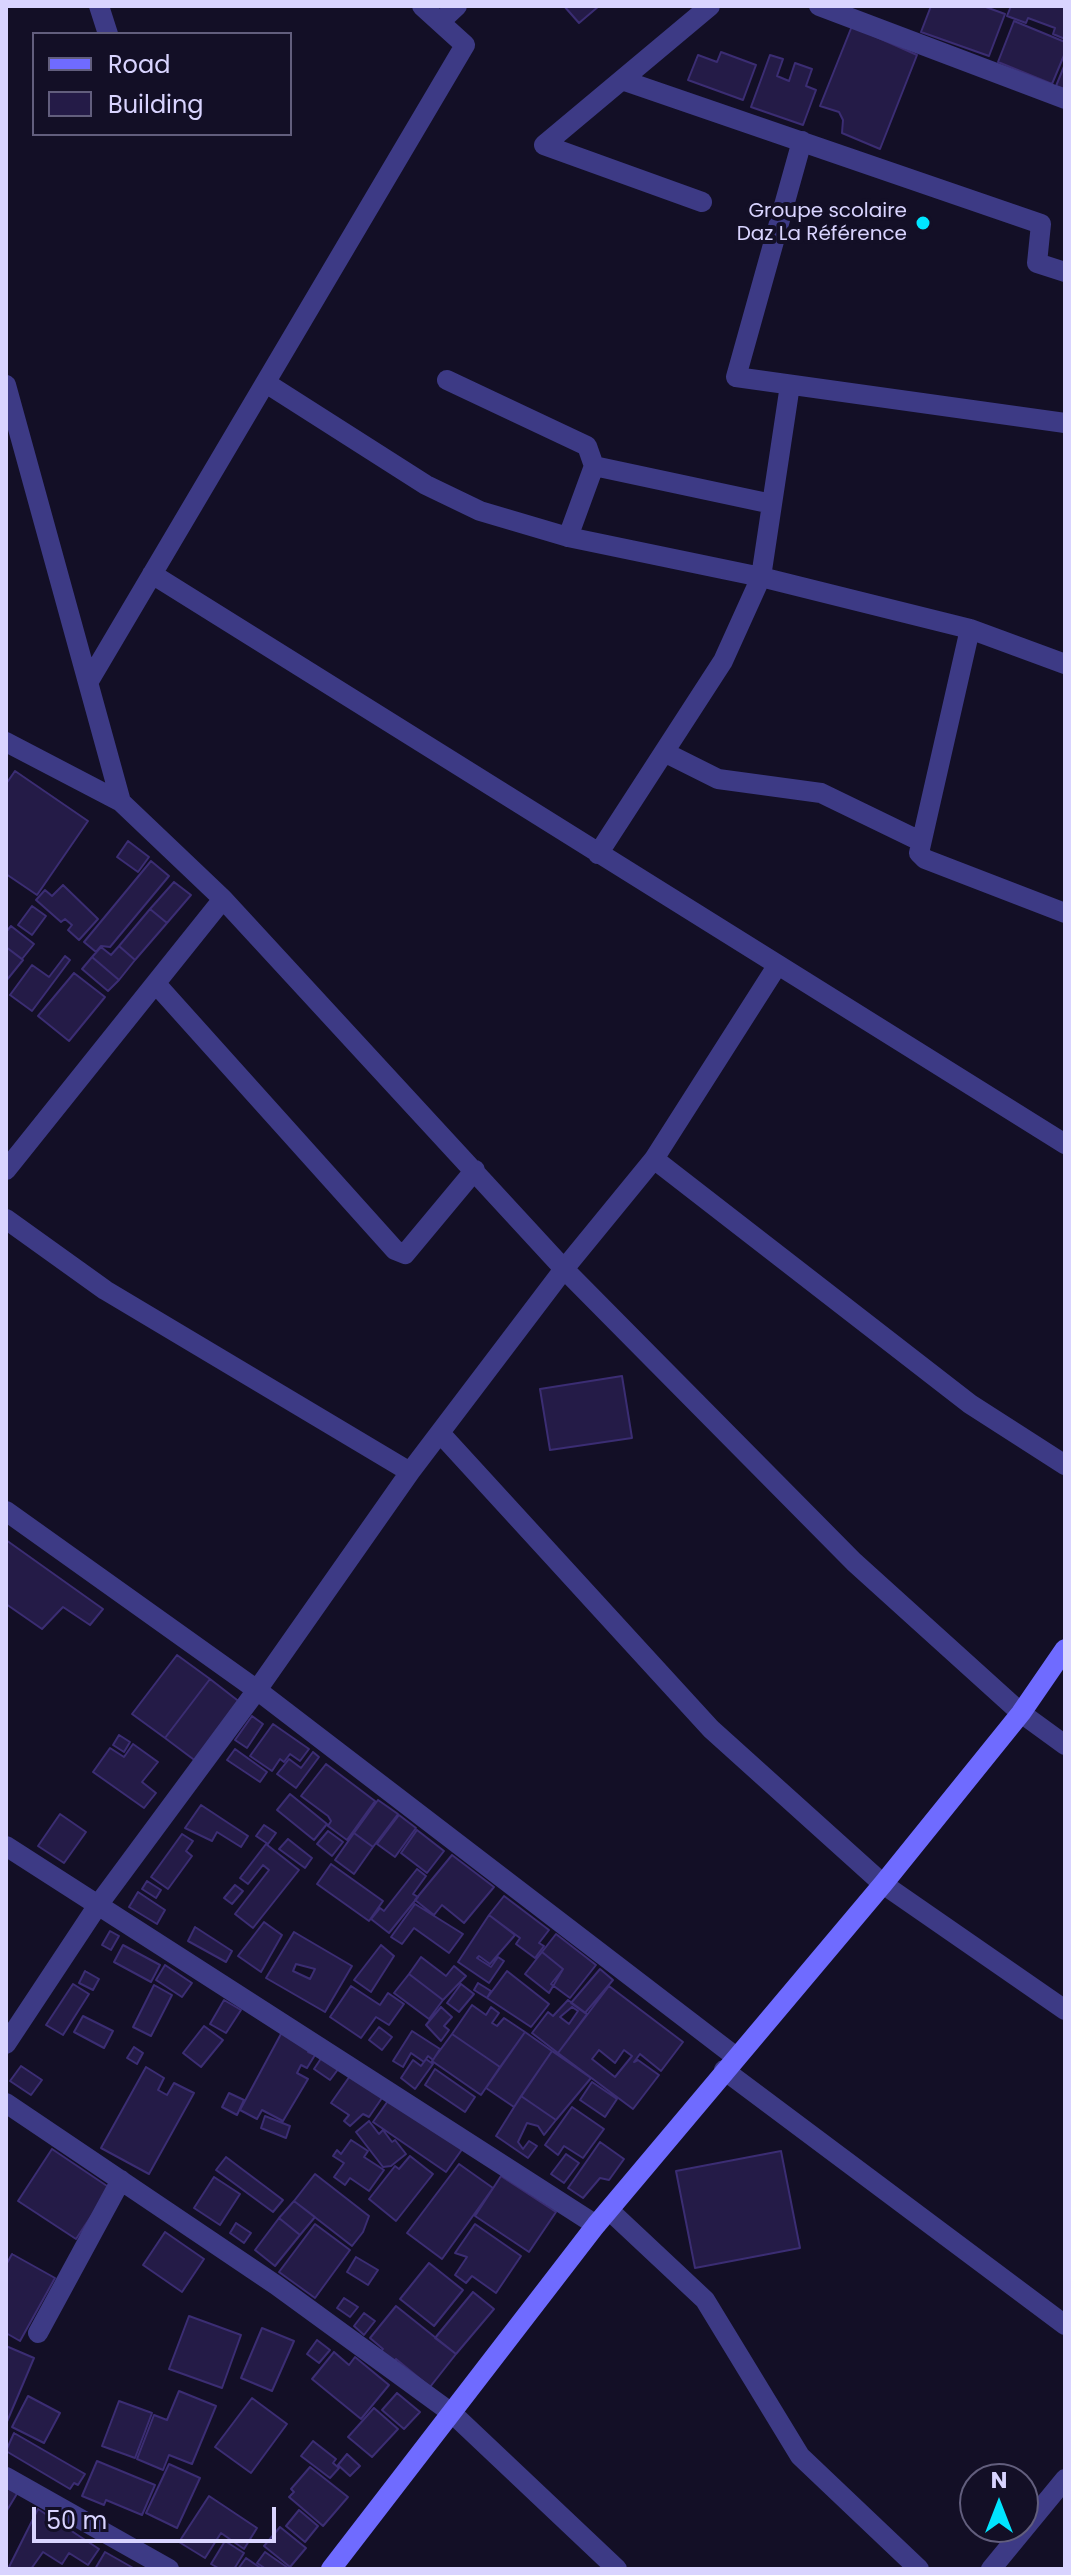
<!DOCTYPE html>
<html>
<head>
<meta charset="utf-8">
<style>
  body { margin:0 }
  #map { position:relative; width:1071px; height:2575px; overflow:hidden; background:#130f26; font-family:Poppins,sans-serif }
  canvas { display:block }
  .frame { position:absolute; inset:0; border:8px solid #d9d4ff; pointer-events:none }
  .legend { position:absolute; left:32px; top:32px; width:260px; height:104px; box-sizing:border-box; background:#130f26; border:2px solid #625e7d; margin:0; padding:10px 14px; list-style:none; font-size:24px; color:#d9d4ff }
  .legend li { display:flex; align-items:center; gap:16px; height:40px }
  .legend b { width:40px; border:2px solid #625e7d }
  .north { position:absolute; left:959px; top:2463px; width:80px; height:80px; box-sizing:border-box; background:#130f26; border:2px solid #625e7d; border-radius:50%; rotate:0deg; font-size:22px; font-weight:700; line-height:32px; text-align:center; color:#d9d4ff }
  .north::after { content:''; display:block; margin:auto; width:28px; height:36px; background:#00e5ff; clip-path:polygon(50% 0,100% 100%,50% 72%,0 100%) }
  .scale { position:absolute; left:32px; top:2507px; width:244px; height:36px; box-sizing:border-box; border:4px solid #d9d4ff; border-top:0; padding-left:10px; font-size:24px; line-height:28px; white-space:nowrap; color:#d9d4ff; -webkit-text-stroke:6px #130f26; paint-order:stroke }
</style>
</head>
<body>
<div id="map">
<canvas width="1071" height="2575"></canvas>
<div class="frame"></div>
<ul class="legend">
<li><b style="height:10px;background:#6f6bff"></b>Road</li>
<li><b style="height:22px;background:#241b47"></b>Building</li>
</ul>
<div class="north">N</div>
<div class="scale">50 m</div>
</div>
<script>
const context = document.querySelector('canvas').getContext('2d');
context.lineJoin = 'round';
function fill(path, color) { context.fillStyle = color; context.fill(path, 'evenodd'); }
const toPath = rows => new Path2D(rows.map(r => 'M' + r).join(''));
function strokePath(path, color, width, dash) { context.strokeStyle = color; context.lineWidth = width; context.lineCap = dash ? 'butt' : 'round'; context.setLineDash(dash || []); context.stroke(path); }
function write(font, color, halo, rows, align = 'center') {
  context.font = font + ' Poppins,sans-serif'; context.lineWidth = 8; context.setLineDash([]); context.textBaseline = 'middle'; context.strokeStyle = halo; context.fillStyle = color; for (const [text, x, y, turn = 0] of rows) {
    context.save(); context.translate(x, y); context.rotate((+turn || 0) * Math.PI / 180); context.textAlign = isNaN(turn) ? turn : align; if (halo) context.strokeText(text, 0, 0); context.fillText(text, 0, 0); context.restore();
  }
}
const building = toPath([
  [564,6,599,6,579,23,564,6],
  [931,6,983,6,1005,14,989,56,921,32,931,6],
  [1011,6,1065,6,1065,39,1053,34,1055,28,1028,18,1026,23,1007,16,1011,6],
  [1014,21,1065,42,1065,53,1052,84,998,62,1014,21],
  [852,26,917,55,880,149,842,133,843,120,839,112,820,106,852,26],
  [721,52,756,65,743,100,688,80,698,55,717,62,721,52],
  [770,55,783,59,777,76,789,81,795,63,812,69,806,86,816,90,803,125,751,107,770,55],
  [1065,64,1065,89,1056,86,1065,64],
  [15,771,88,821,37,895,6,874,6,784,15,771],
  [128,841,149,857,138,872,117,857,128,841],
  [151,861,169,876,110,947,101,946,96,952,84,942,151,861],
  [174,882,191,895,167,923,150,909,174,882],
  [63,885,98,919,79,940,68,930,72,925,65,919,61,922,36,900,45,890,52,896,63,885],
  [32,906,46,916,32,935,18,925,32,906],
  [150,909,167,923,135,960,119,946,150,909],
  [11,926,34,944,22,959,6,947,6,932,11,926],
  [119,946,135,960,119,980,92,957,101,947,111,955,119,946],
  [6,947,23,960,6,981,6,947],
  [65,956,70,960,32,1011,10,995,32,965,49,977,65,956],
  [92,957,119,980,108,991,82,969,92,957],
  [74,973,105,997,69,1041,38,1016,74,973],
  [622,1376,632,1438,550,1450,540,1389,622,1376],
  [6,1540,103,1609,90,1625,63,1607,42,1629,6,1604,6,1540],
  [177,1655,210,1679,165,1738,132,1714,177,1655],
  [210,1679,241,1703,197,1762,165,1738,210,1679],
  [252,1716,263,1724,247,1748,235,1740,252,1716],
  [273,1724,309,1749,300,1761,290,1754,284,1762,280,1759,272,1771,250,1756,273,1724],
  [119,1735,130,1742,124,1752,113,1745,119,1735],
  [133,1744,158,1762,142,1782,156,1793,144,1808,93,1772,110,1748,124,1757,133,1744],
  [235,1749,267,1772,260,1782,227,1760,235,1749],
  [313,1752,319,1757,296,1788,277,1774,289,1759,301,1768,313,1752],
  [326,1764,375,1801,347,1840,328,1826,331,1821,328,1816,301,1796,326,1764],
  [290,1794,327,1824,314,1840,277,1810,290,1794],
  [378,1800,398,1814,373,1847,354,1833,378,1800],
  [201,1805,248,1836,241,1847,217,1832,212,1841,185,1828,201,1805],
  [60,1814,86,1832,64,1863,38,1846,60,1814],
  [399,1815,416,1828,395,1857,377,1844,399,1815],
  [264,1825,276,1833,268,1844,256,1836,264,1825],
  [417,1830,444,1851,427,1873,401,1853,417,1830],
  [328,1831,343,1842,332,1856,317,1844,328,1831],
  [354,1833,373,1847,354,1874,335,1860,354,1833],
  [182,1834,193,1841,186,1851,192,1856,168,1889,151,1877,182,1834],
  [288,1839,312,1858,305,1868,279,1849,288,1839],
  [266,1844,299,1870,253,1928,235,1914,269,1870,263,1865,248,1884,240,1878,266,1844],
  [452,1855,494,1887,464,1923,442,1905,434,1915,415,1900,452,1855],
  [331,1864,383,1901,369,1921,317,1884,331,1864],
  [417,1869,426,1876,413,1894,418,1897,389,1933,371,1919,380,1908,384,1911,417,1869],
  [147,1881,161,1890,156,1898,142,1889,147,1881],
  [235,1885,243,1891,232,1904,224,1898,235,1885],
  [138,1892,165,1910,157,1924,129,1907,138,1892],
  [504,1896,549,1930,539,1943,544,1946,535,1958,516,1944,520,1938,489,1915,504,1896],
  [415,1904,463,1934,449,1953,414,1928,402,1944,391,1937,415,1904],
  [489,1915,515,1935,490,1964,479,1956,477,1958,491,1967,498,1957,504,1961,489,1983,458,1962,489,1915],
  [264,1922,282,1935,261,1972,238,1956,264,1922],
  [195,1927,232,1951,226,1962,188,1941,195,1927],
  [110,1931,119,1936,111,1950,102,1945,110,1931],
  [294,1932,352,1966,325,2012,266,1978,294,1932],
  [296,1964,315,1969,310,1979,293,1971,296,1964],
  [556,1934,596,1965,570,1998,551,1984,563,1969,542,1952,556,1934],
  [123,1945,160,1965,151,1982,114,1962,123,1945],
  [381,1945,394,1956,371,1992,354,1980,381,1945],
  [542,1952,563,1969,549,1993,525,1974,542,1952],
  [421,1957,446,1976,454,1966,466,1976,443,2000,409,1974,421,1957],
  [165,1965,192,1983,182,1997,156,1980,165,1965],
  [600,1969,613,1980,585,2013,571,2003,600,1969],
  [85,1971,99,1979,93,1990,79,1983,85,1971],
  [507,1971,549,2004,531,2027,487,1998,507,1971],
  [409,1974,443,2000,429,2019,394,1993,409,1974],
  [478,1983,491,1991,487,1998,474,1990,478,1983],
  [73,1984,89,1994,63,2035,46,2025,73,1984],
  [461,1984,474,1994,459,2012,447,2003,461,1984],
  [154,1985,172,1995,151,2036,133,2027,154,1985],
  [351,1986,380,2005,388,1993,404,2004,389,2025,376,2017,361,2038,330,2017,351,1986],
  [609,1986,683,2042,661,2071,640,2054,634,2062,638,2060,659,2075,633,2109,558,2053,609,1986],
  [599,2050,615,2063,624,2050,632,2056,615,2077,592,2059,599,2050],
  [224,2000,241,2010,226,2033,210,2024,224,2000],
  [568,2000,587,2014,558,2053,532,2033,548,2012,553,2016,568,2000],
  [572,2007,578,2011,569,2024,560,2017,572,2007],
  [472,2005,486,2015,491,2007,499,2013,492,2023,497,2026,504,2018,525,2032,500,2067,452,2034,472,2005],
  [441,2007,452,2017,444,2026,449,2030,441,2041,426,2025,441,2007],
  [83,2016,113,2031,104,2048,74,2032,83,2016],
  [204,2026,223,2040,201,2067,183,2053,204,2026],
  [379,2027,392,2037,382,2050,369,2040,379,2027],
  [412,2031,440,2049,433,2060,428,2056,424,2062,411,2053,403,2067,393,2061,412,2031],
  [282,2032,311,2047,308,2052,315,2055,307,2068,301,2065,297,2073,308,2079,283,2121,262,2110,257,2119,240,2110,282,2032],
  [525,2032,552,2051,514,2107,486,2088,525,2032],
  [452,2034,500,2067,481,2095,432,2061,452,2034],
  [134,2047,143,2053,137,2064,127,2058,134,2047],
  [552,2051,591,2078,556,2120,521,2096,552,2051],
  [322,2057,339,2068,330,2080,314,2069,322,2057],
  [426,2059,433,2064,415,2089,401,2078,413,2060,421,2066,426,2059],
  [21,2066,42,2080,31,2095,10,2081,21,2066],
  [146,2067,164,2078,158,2090,167,2095,174,2083,194,2093,149,2174,101,2148,146,2067],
  [435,2069,475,2097,465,2112,425,2085,435,2069],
  [352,2073,384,2095,369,2117,363,2114,350,2126,344,2121,349,2115,331,2103,352,2073],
  [592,2082,617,2099,605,2117,580,2100,592,2082],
  [229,2093,244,2100,237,2115,222,2107,229,2093],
  [521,2096,556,2120,544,2135,538,2126,527,2123,518,2142,523,2149,529,2141,537,2146,528,2158,496,2136,521,2096],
  [390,2098,463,2148,446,2172,373,2122,390,2098],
  [572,2107,604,2129,583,2158,564,2146,558,2155,545,2145,572,2107],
  [265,2116,290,2126,286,2138,261,2128,265,2116],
  [369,2121,379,2134,383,2130,392,2142,395,2140,406,2154,391,2166,383,2167,356,2132,369,2121],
  [351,2140,368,2151,364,2157,384,2170,369,2191,350,2178,345,2185,334,2177,344,2163,333,2156,337,2150,341,2154,351,2140],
  [600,2142,624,2159,609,2180,600,2178,583,2198,568,2188,600,2142],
  [52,2149,110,2188,76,2239,18,2201,52,2149],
  [781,2151,800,2248,695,2268,676,2171,781,2151],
  [566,2154,579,2163,564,2183,551,2174,566,2154],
  [410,2156,433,2174,396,2221,369,2199,395,2166,399,2169,410,2156],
  [226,2157,283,2200,273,2212,216,2170,226,2157],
  [459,2164,493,2188,442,2259,407,2233,459,2164],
  [315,2174,369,2216,363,2232,352,2246,294,2201,315,2174],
  [501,2176,556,2212,529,2252,475,2216,501,2176],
  [214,2177,240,2194,220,2225,194,2208,214,2177],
  [294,2201,315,2217,300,2235,279,2218,294,2201],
  [279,2218,300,2235,275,2266,255,2250,279,2218],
  [236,2223,251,2233,244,2243,230,2233,236,2223],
  [315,2224,350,2250,315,2298,279,2272,315,2224],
  [475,2224,521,2256,496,2293,472,2276,466,2283,455,2275,467,2257,455,2253,475,2224],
  [165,2232,204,2259,182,2292,143,2265,165,2232],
  [12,2254,55,2278,20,2341,6,2333,6,2265,12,2254],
  [356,2257,378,2270,368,2285,347,2272,356,2257],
  [429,2263,463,2290,434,2326,400,2299,429,2263],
  [473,2292,494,2309,456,2354,435,2338,473,2292],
  [344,2298,358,2307,350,2317,337,2308,344,2298],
  [396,2306,456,2354,430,2387,396,2359,391,2365,379,2354,383,2349,370,2338,396,2306],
  [364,2313,375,2321,364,2335,354,2326,364,2313],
  [189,2316,241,2335,222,2388,169,2369,189,2316],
  [262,2328,294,2341,272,2391,241,2378,262,2328],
  [317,2340,330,2350,319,2363,307,2354,317,2340],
  [6,2346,34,2358,6,2424,6,2346],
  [334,2352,349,2365,355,2357,389,2385,361,2419,312,2379,334,2352],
  [179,2391,216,2406,192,2464,169,2455,163,2470,137,2459,154,2415,167,2420,179,2391],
  [397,2393,420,2412,404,2429,382,2410,397,2393],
  [28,2396,60,2413,44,2443,12,2427,28,2396],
  [252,2398,287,2424,251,2473,215,2447,252,2398],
  [119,2401,152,2413,135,2458,102,2446,119,2401],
  [374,2408,398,2429,372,2457,348,2437,374,2408],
  [14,2433,85,2474,78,2485,74,2483,70,2489,6,2451,14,2433],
  [313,2441,336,2459,333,2463,339,2468,330,2478,301,2456,313,2441],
  [347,2454,360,2466,350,2476,338,2465,347,2454],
  [97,2461,155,2485,142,2515,106,2500,104,2505,82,2496,97,2461],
  [169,2464,200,2478,177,2528,146,2513,169,2464],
  [310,2467,348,2497,323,2526,289,2497,294,2492,291,2489,310,2467],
  [6,2488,18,2492,6,2512,6,2488],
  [209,2496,257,2528,244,2549,221,2533,205,2558,179,2542,209,2496],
  [38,2509,99,2549,88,2565,69,2553,62,2564,43,2552,31,2569,8,2569,38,2509],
  [299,2510,318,2526,305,2542,286,2526,299,2510],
  [280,2527,306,2548,290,2567,264,2546,280,2527],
  [225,2541,244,2553,234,2569,220,2569,211,2564,225,2541],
  [105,2552,135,2569,95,2569,105,2552],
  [265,2552,288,2568,287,2569,266,2569,257,2563,265,2552],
  [246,2558,262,2569,238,2569,246,2558]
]);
const street = toPath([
  [99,6,108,34],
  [819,6,1065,99],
  [440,22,457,6],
  [622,80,1041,224,1037,263,1065,272],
  [802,141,736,377,1065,423],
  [544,145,710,6],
  [544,145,702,202],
  [447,380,587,446,594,466,568,537],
  [266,383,426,485,480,511,568,537,761,577,970,629,1065,664],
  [6,385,121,802,223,899,564,1269,854,1562,1021,1713,1065,1745],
  [594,466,772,504],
  [152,574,1065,1144],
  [970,629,919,853,925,859,1065,913],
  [89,681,465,45,422,6],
  [6,742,121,802],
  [664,752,718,779,821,793,920,841],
  [598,854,723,661,761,577,790,385],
  [157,985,395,1250,405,1254,475,1170],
  [654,1159,970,1404,1065,1465],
  [6,1170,223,899],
  [6,1219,105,1290,410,1472],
  [440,1433,711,1729,883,1884,1065,2010],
  [6,1511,257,1690,736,2057],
  [6,1846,596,2225],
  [6,2044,98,1905,257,1690,410,1472,564,1269,654,1159,777,966],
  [724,2070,1065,2325],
  [6,2103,276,2285,453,2414,617,2569],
  [610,2211,705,2300,800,2456,919,2569],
  [38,2333,121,2180],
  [6,2477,169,2569],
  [991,2569,1065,2479]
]);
const secondary = toPath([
  [331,2569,596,2225,883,1884,1021,1713,1065,1649]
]);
const markers = [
  [923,223,8,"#00e5ff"]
];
const poiNames = [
  ["Groupe scolaire",907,212],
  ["Daz La Référence",907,235]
];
fill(building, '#241b47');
strokePath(building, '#3b2d73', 2);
strokePath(street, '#3d3a85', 20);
strokePath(secondary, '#6f6bff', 20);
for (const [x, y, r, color] of markers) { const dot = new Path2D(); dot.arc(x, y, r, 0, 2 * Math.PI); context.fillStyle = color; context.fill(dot); strokePath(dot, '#130f26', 3); }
write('20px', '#d9d4ff', '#130f26', poiNames, 'right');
</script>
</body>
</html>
